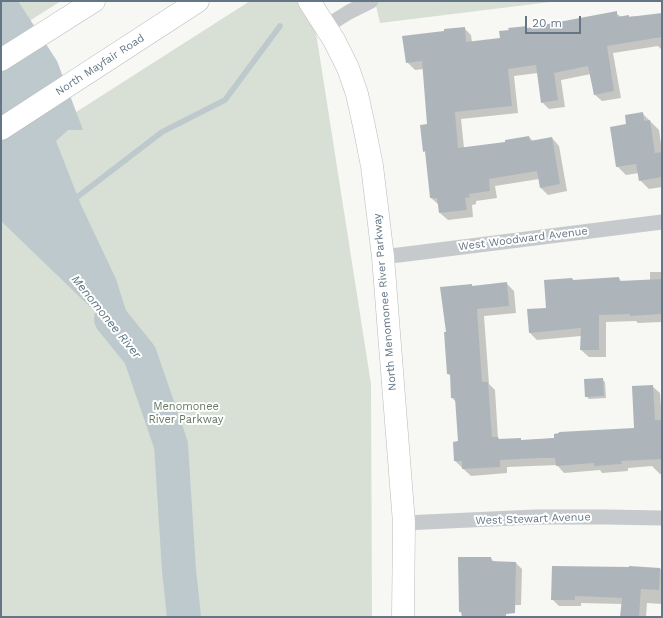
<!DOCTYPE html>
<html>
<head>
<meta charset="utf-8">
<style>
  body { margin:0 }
  #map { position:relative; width:663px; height:618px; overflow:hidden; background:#f7f7f3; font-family:"Work Sans",sans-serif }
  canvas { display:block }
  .frame { position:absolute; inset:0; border:2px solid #647686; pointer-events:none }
  .scale { position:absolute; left:525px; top:16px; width:56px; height:18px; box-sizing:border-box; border:2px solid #647686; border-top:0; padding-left:5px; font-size:12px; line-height:14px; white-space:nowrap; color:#647686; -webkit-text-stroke:3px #fff; paint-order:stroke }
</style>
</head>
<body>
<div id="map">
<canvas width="663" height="618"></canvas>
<div class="frame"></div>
<div class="scale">20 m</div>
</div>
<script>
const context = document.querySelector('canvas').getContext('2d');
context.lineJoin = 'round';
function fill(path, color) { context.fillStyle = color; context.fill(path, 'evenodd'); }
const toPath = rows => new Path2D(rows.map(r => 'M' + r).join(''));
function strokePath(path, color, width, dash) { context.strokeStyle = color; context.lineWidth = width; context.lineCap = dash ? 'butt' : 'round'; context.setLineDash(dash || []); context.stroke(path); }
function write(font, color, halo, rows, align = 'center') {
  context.font = font + ' "Work Sans",sans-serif'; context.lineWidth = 4; context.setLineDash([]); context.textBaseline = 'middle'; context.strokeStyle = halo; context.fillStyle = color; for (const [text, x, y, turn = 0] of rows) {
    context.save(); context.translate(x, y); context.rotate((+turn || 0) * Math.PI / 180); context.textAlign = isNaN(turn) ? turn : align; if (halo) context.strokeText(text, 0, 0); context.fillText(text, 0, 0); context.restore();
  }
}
const green = toPath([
  [1,1,61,1,1,39],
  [250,1,311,1,371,384,372,617,1,617,1,160],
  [375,1,558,1,380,23]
]);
const water = toPath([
  [1,1,18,1,57,61,83,130,68,130,56,141,81,205,116,279,140,355,1,221]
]);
const shadow = toPath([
  [616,13,621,17,662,15,662,50,658,46,613,53,621,98,602,101,594,94,591,74,561,80,565,107,549,109,542,102,538,73,514,76,518,113,461,119,464,148,507,143,529,137,534,142,552,138,559,146,567,191,548,195,541,188,539,179,495,186,497,198,476,201,476,204,472,205,473,217,448,220,440,213,439,205,431,198,426,153,424,151,428,125,424,69,415,70,407,62,446,32,464,28,471,35,472,42,501,39,526,27,528,29],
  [642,113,659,130,662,151,662,187,649,189,640,180,639,173,626,175,617,166,627,125],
  [650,272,662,272,662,322,638,323,636,321,606,322,606,357,589,357,581,350,581,336,537,340,530,333,528,310,547,309,572,279,574,281,619,278,622,282,650,280],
  [506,283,514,291,516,313,484,316,489,384,495,390,498,438,500,440,520,439,522,441,555,438,635,429,652,386,660,393,662,421,662,474,660,474,652,466,628,468,628,471,602,473,600,470,564,473,557,465,507,467,507,473,471,476,455,461,459,442,456,402,452,398,451,376,448,374,447,333,472,285,473,287],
  [602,379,605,382,606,398,589,399,586,396],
  [491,558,494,562,516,563,522,569,521,605,495,605,494,617,462,617,462,614,460,611],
  [630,567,662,569,662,604,647,603,646,617,621,617,622,604,581,603,581,606,559,606,552,599]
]);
const stream = toPath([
  [72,201,162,132,225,100,280,26]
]);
const river = toPath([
  [111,319,140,355,171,445,179,570,184,617]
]);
const building = toPath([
  [617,11,617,17,629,15,629,17,662,13,662,37,607,46,614,91,594,95,588,66,554,73,558,100,541,103,536,65,508,69,512,106,455,112,458,148,505,142,505,140,529,136,530,141,552,137,560,184,540,188,537,171,489,179,490,191,469,194,470,197,465,198,467,210,439,213,437,198,430,198,425,151,423,152,420,125,427,124,422,61,406,63,402,36,444,31,444,29,465,27,466,42,500,38,499,31,509,30,508,28,527,26,527,28],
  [643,112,644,121,650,120,655,153,662,152,662,177,639,181,636,164,616,167,610,127,626,124,625,115],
  [619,277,619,281,662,279,662,314,630,316,630,314,599,315,599,350,580,350,581,328,529,333,527,309,546,308,544,280,572,278,573,280],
  [507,282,509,306,477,309,482,382,488,382,492,437,498,437,499,439,521,438,521,440,554,438,554,434,559,433,559,432,634,428,632,386,653,385,655,420,662,420,662,459,621,461,622,464,594,466,594,463,556,466,555,458,540,458,500,460,500,467,462,469,462,461,454,461,453,442,458,441,455,398,451,398,450,374,447,374,444,332,446,332,440,287,472,284,472,286],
  [603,378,604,396,585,397,584,379],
  [458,557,491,557,491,561,516,562,515,613,506,614,506,617,462,617,461,612,459,612],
  [552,566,629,567,629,566,660,568,659,590,641,589,639,617,620,617,622,598,575,596,575,600,551,600]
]);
const street = toPath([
  [325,27,349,12,371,1],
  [383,257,662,222],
  [404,523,535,517,606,517,662,518]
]);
const secondary = toPath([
  [309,1,334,40,348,68,357,94,364,126,372,166,383,257,404,523,403,617]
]);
const primary = toPath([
  [1,60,94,1],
  [1,129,198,1]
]);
const streetNames = [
  ["North Mayfair Road",100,65,-33],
  ["West Woodward Avenue",523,239,-7],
  ["North Menomonee River Parkway",385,302,-95],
  ["West Stewart Avenue",533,519,-2]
];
const parkNames = [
  ["Menomonee",186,407],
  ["River Parkway",186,420]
];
const waterNames = [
  ["Menomonee River",106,317,51]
];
fill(green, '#d8dfd4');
fill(water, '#bdc9cd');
fill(shadow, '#0003');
strokePath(stream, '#bdc9cd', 5.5);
strokePath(river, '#bdc9cd', 34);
fill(building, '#adb5bb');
strokePath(secondary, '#b8bdc2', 23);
strokePath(primary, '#b7bbbf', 23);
strokePath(street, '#c6cacd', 15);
strokePath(secondary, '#fff', 22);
strokePath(primary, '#fff', 22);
write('11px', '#647686', '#fff', streetNames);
write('11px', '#64785f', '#fff', parkNames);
write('italic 12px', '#5f7882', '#fff', waterNames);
</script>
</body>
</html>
